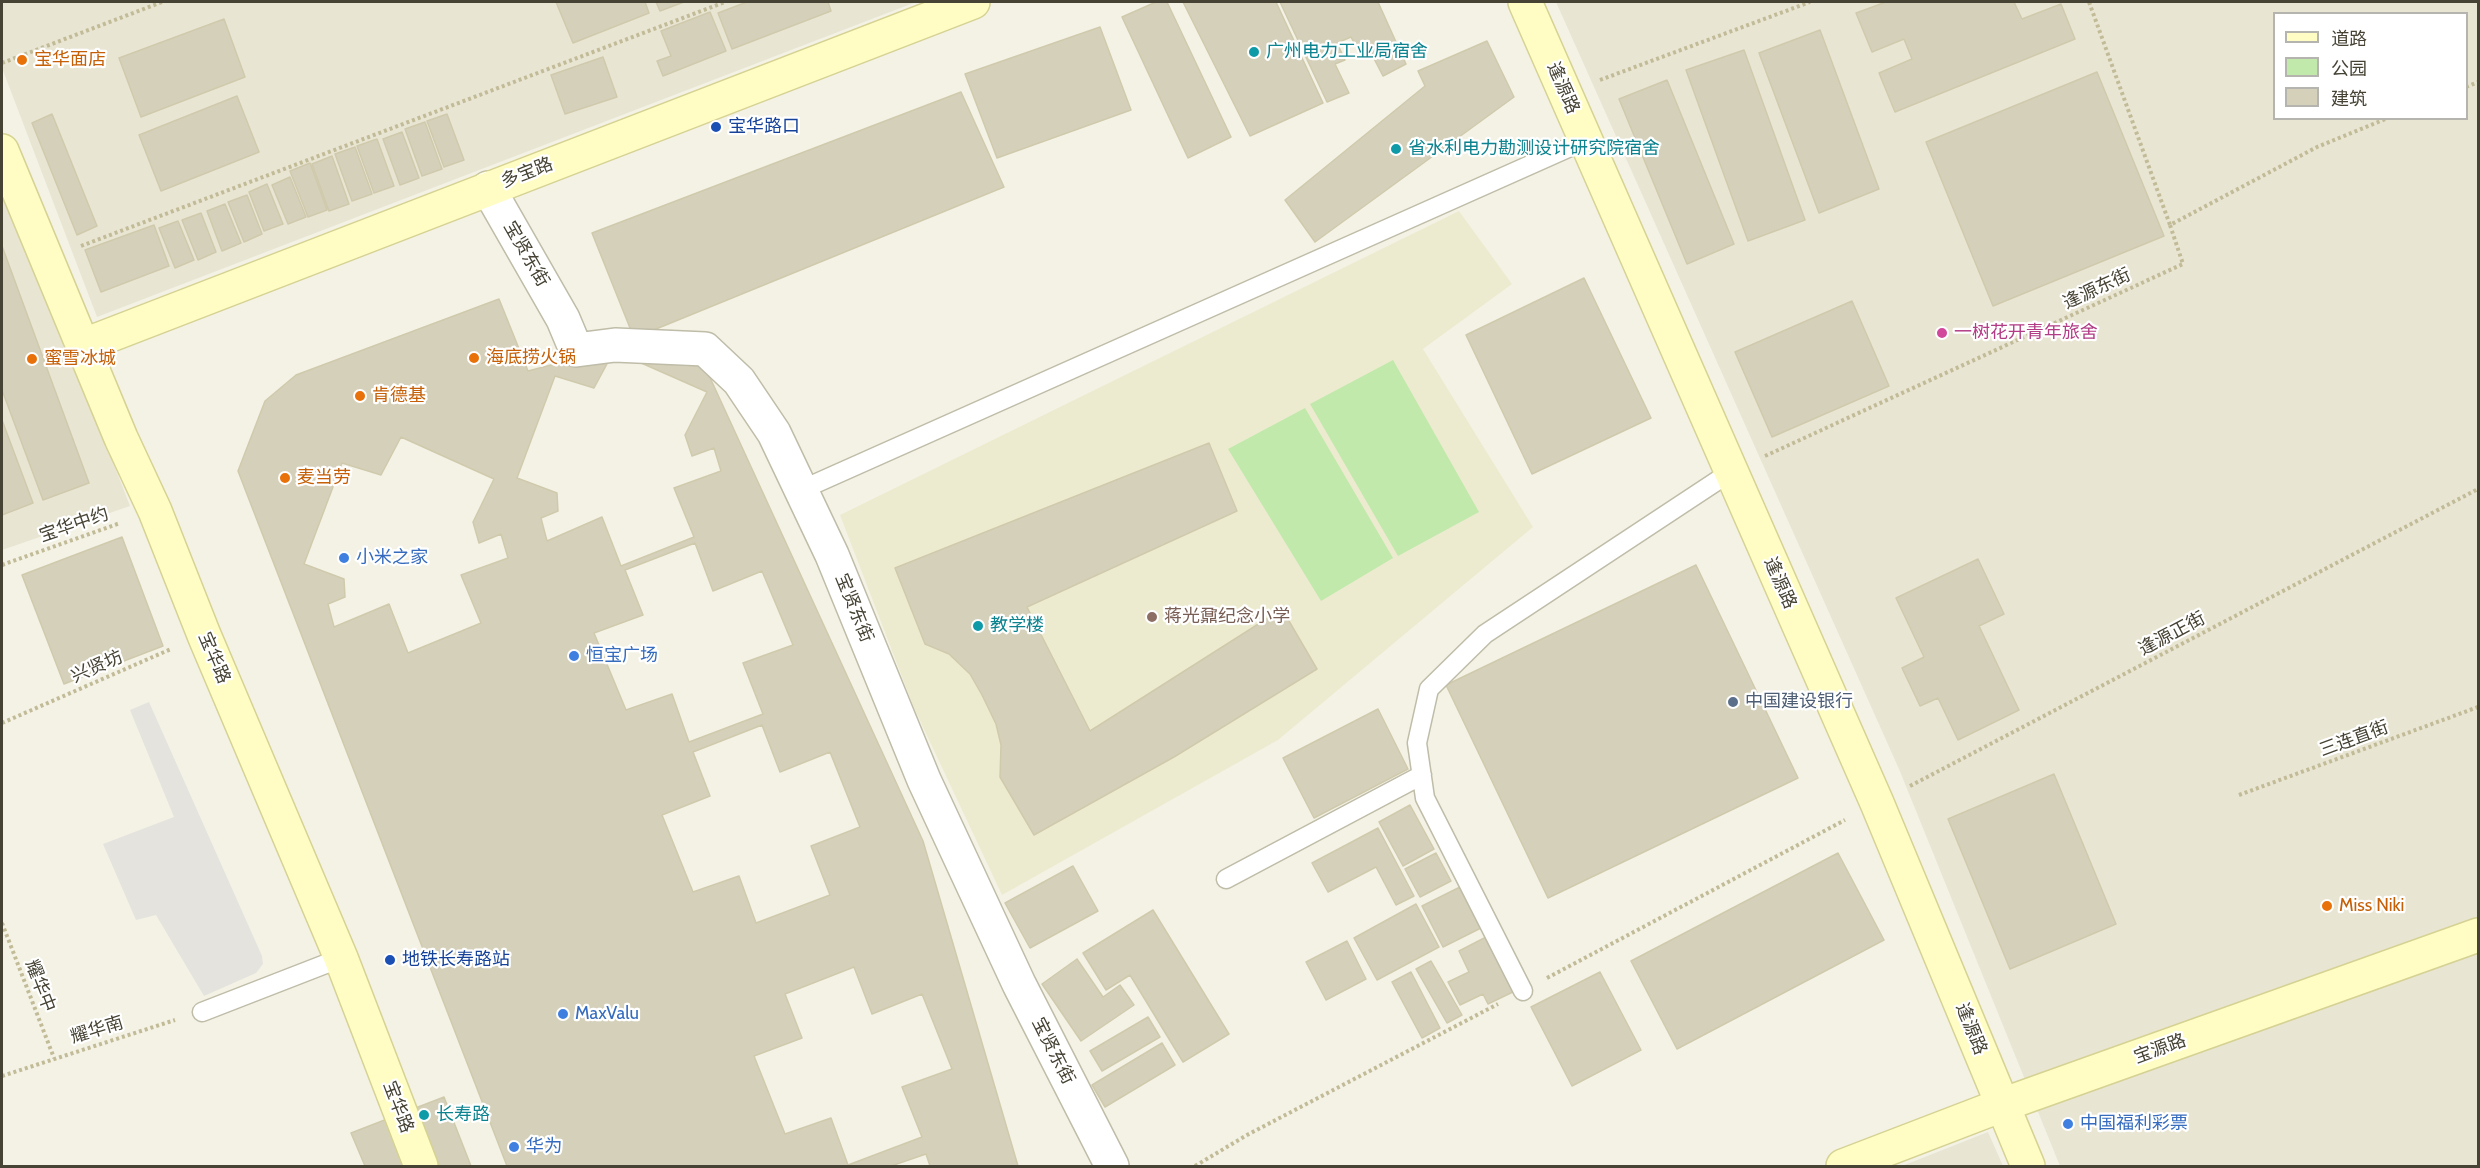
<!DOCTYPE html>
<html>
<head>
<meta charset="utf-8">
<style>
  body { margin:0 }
  #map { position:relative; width:2480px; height:1168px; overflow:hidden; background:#f3f2e5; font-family:Cabin,"Noto Sans SC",sans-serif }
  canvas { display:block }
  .frame { position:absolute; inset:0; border:3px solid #464335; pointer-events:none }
  .legend { position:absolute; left:2273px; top:12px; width:195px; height:108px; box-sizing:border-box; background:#fff; border:2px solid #b5b4ae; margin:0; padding:8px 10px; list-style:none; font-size:18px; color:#464335 }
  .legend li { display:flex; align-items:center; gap:12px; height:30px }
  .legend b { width:30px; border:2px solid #b5b4ae }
</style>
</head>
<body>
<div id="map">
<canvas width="2480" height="1168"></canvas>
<div class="frame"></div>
<ul class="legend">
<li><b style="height:8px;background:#fffdc4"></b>道路</li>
<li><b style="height:16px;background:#c1e9ac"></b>公园</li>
<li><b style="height:16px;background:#d5d0ba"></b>建筑</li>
</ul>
</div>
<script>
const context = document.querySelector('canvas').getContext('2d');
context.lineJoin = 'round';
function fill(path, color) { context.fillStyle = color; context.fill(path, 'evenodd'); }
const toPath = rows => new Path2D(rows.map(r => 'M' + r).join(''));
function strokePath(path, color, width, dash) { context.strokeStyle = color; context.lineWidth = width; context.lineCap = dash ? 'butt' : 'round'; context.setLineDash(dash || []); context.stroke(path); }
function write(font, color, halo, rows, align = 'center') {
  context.font = font + ' Cabin,"Noto Sans SC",sans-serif'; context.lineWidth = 4.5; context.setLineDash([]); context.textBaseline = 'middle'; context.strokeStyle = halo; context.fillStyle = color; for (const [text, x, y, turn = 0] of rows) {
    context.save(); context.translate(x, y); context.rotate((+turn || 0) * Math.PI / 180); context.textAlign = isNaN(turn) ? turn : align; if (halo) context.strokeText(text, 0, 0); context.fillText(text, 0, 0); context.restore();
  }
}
const residential = toPath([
  [2,2,916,2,97,317,2,68],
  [1556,2,2478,2,2478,1166,2060,1166,1899,769],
  [2274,14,2466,14,2466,118,2274,118],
  [2,176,130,506,2,550],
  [1988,1132,2003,1166,1902,1166]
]);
const education = toPath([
  [1459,211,1512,284,1423,349,1533,527,1278,740,1002,895,914,708,840,515]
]);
const green = toPath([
  [1393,360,1479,512,1398,556,1310,404],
  [1305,408,1393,558,1321,601,1228,449]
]);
const parking = toPath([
  [149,702,262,956,263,964,256,973,204,996,156,915,136,920,103,844,174,817,130,710]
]);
const building = toPath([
  [556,2,645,2,649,13,573,43,556,2],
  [656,2,684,2,660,11,656,2],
  [747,2,828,2,831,11,732,49,718,13,747,2],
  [1156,2,1167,2,1231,137,1188,158,1122,17,1156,2],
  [1183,2,1276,2,1323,103,1250,136,1183,2],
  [1280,2,1378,2,1406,64,1383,76,1370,51,1360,54,1351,37,1337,43,1345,60,1335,64,1349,93,1327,102,1280,2],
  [1886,2,2014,2,2022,19,2061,4,2075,39,1895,112,1879,73,1912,59,1904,39,1872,52,1856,13,1886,2],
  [710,12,726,51,663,76,657,61,671,56,661,31,710,12],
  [224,19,245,77,141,117,119,58,224,19],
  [1100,27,1131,110,997,158,965,74,1100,27],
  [1820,30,1879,189,1819,213,1759,53,1820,30],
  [1487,41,1514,97,1315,242,1285,200,1425,86,1418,71,1487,41],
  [1744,50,1805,220,1748,241,1686,70,1744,50],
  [603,57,617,97,565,114,551,75,603,57],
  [2097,72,2164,236,1993,306,1926,142,2097,72],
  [1667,80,1734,244,1687,264,1619,99,1667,80],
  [961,92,1004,187,634,338,592,233,961,92],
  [237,96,259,152,161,191,139,135,237,96],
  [52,114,97,226,77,235,32,123,52,114],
  [447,114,464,160,444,167,427,121,447,114],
  [425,122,442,169,422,176,405,129,425,122],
  [402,132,419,178,400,185,383,139,402,132],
  [377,139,394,186,374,193,357,146,377,139],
  [355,147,372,194,352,201,335,154,355,147],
  [332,156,349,204,329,211,312,164,332,156],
  [310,163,327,210,308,217,290,171,310,163],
  [290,177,306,217,288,224,272,185,290,177],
  [267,184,283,224,264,231,249,192,267,184],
  [247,195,262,234,244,242,228,202,247,195],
  [225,204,241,243,222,251,207,211,225,204],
  [201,213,216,252,198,260,182,220,201,213],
  [178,221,194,260,175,268,159,228,178,221],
  [154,225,169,266,101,292,85,250,154,225],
  [2,246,89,483,43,500,2,390,2,246],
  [1584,278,1651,418,1532,474,1466,335,1584,278],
  [499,299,528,371,612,349,701,358,923,841,1018,1166,507,1166,238,471,265,401,296,375,499,299],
  [1852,301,1889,386,1772,437,1735,352,1852,301],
  [614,351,707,392,685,435,692,456,714,448,721,471,674,488,694,537,621,566,602,517,547,541,541,518,558,511,557,493,517,478,555,376,594,388,614,351],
  [2,420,33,503,2,515,2,420],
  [401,437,494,479,473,522,479,543,501,534,508,558,461,575,481,623,408,653,389,604,334,627,328,604,345,597,344,579,304,564,342,463,381,475,401,437],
  [1209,443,1237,511,1027,607,1090,731,1282,609,1317,669,1174,757,1034,835,1000,777,1001,745,996,724,982,695,970,674,949,654,925,644,895,568,1209,443],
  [122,537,163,646,64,684,22,575,122,537],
  [695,543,713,591,762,571,793,645,743,663,763,714,689,742,672,694,626,710,594,633,643,615,625,570,695,543],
  [1978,559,2004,614,1979,626,2019,710,1958,740,1938,698,1920,706,1902,668,1924,657,1896,598,1978,559],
  [1696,565,1798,778,1548,898,1446,685,1696,565],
  [1378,709,1408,769,1314,818,1283,758,1378,709],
  [762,725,780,772,830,752,860,827,811,846,830,895,756,923,739,876,693,892,662,815,710,796,693,752,762,725],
  [2054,774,2116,924,2010,969,1948,819,2054,774],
  [1410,805,1434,849,1403,866,1379,822,1410,805],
  [1378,828,1414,896,1396,905,1376,867,1328,892,1312,863,1378,828],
  [1436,853,1451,881,1420,897,1405,869,1436,853],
  [1838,853,1884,940,1677,1049,1631,961,1838,853],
  [1073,866,1098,911,1030,948,1005,903,1073,866],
  [1460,887,1481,928,1443,947,1422,906,1460,887],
  [1416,904,1439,947,1377,980,1354,938,1416,904],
  [1153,910,1229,1034,1183,1062,1130,975,1106,990,1083,953,1153,910],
  [1490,935,1517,990,1488,1004,1483,994,1460,1005,1448,982,1469,972,1459,951,1490,935],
  [1347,941,1366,979,1326,1000,1306,962,1347,941],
  [1077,959,1103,997,1120,985,1134,1005,1081,1041,1042,984,1077,959],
  [1431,961,1462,1015,1447,1023,1416,969,1431,961],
  [854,967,872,1014,922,994,952,1069,902,1087,922,1137,848,1165,831,1118,785,1134,754,1056,802,1038,785,994,854,967],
  [1411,972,1440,1028,1422,1038,1392,982,1411,972],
  [1600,972,1641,1050,1572,1086,1531,1007,1600,972],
  [1148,1017,1160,1037,1102,1071,1090,1051,1148,1017],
  [1162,1043,1175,1065,1105,1107,1092,1085,1162,1043],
  [444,1097,471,1166,365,1166,351,1133,444,1097],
  [926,1154,930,1166,891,1166,926,1154]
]);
const path = toPath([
  [2089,2,2170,225],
  [2,63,162,2],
  [1600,80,1810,2],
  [2466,87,2478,82],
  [81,246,725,2],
  [1765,456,2183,264,2170,225,2317,147,2388,118],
  [2,565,120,523],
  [2,723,171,649],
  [1910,786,2478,489],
  [2239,795,2478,707],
  [2,923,54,1058],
  [1547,978,1845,820],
  [2,1076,175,1020],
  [1195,1166,1247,1135,1498,1004]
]);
const lane = toPath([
  [801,490,1586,140],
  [1226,879,1422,775],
  [1523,991,1425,798,1417,743,1429,689,1485,634,1732,471],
  [202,1012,341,958]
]);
const street = toPath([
  [488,188,563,319,576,350,615,345,705,349,739,381,774,433,832,555,924,780,1019,984,1112,1166]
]);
const secondary = toPath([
  [1525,2,1877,803,2028,1166],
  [2,151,121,438,155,511,204,635,341,958,421,1166],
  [82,346,973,2],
  [1843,1166,2002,1105,2478,935]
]);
const markers = [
  [1254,52,6,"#0f9aa8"],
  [22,60,6,"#e8710a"],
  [716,127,6,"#1a4fb4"],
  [1396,149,6,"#0f9aa8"],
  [1942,333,6,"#d1479c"],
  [474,358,6,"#e8710a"],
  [32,359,6,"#e8710a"],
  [360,396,6,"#e8710a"],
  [285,478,6,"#e8710a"],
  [344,558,6,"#3f7fe0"],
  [1152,617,6,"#8d6e63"],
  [978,626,6,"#0f9aa8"],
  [574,656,6,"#3f7fe0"],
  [1733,702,6,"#5c6f8a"],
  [2327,906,6,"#e8710a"],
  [390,960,6,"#1a4fb4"],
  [563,1014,6,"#3f7fe0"],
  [424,1115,6,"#0f9aa8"],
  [2068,1124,6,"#3f7fe0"],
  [514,1147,6,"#3f7fe0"]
];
const cultureNames = [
  ["广州电力工业局宿舍",1266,52],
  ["省水利电力勘测设计研究院宿舍",1408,149],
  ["教学楼",990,626],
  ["长寿路",436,1115]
];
const foodNames = [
  ["宝华面店",34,60],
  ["海底捞火锅",486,358],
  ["蜜雪冰城",44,359],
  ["肯德基",372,396],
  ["麦当劳",297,478],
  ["Miss Niki",2339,906]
];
const streetNames = [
  ["逢源路",1563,88,66],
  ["多宝路",527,173,-21],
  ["宝贤东街",526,254,60],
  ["逢源东街",2097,289,-25],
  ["宝华中约",74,525,-19],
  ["逢源路",1780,583,66],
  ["宝贤东街",854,608,68],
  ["逢源正街",2172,634,-28],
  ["宝华路",214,658,67],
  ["兴贤坊",97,667,-24],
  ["三连直街",2354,739,-20],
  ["耀华中",40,986,69],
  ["逢源路",1971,1029,68],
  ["耀华南",97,1030,-17],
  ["宝源路",2160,1049,-20],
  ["宝贤东街",1053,1051,63],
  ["宝华路",398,1107,69]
];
const transitNames = [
  ["宝华路口",728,127],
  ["地铁长寿路站",402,960]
];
const hotelNames = [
  ["一树花开青年旅舍",1954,333]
];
const shopNames = [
  ["小米之家",356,558],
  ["恒宝广场",586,656],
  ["MaxValu",575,1014],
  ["中国福利彩票",2080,1124],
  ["华为",526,1147]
];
const educationNames = [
  ["蒋光鼐纪念小学",1164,617]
];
const serviceNames = [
  ["中国建设银行",1745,702]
];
fill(residential, '#e8e5d3');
fill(education, '#edebcf');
fill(green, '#c1e9ac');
fill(parking, '#e4e3de');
fill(building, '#d5d0ba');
strokePath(building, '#d0caad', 1.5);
strokePath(lane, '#bfbca8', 21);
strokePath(street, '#bfbca8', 36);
strokePath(secondary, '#d6d293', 36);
strokePath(path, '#c2bb98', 4, [3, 3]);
strokePath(lane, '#fff', 18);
strokePath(street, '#fff', 33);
strokePath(secondary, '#fffdc4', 33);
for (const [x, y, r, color] of markers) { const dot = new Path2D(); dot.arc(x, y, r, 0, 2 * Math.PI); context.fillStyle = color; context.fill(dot); strokePath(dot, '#fff', 2); }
write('18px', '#0d838f', '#fff', cultureNames, 'left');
write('18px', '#c56008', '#fff', foodNames, 'left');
write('18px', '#464335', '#fff', streetNames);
write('18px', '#164399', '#fff', transitNames, 'left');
write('18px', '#b23c85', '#fff', hotelNames, 'left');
write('18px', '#366cbe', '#fff', shopNames, 'left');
write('18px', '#785e54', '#fff', educationNames, 'left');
write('18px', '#4e5e75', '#fff', serviceNames, 'left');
</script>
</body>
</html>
